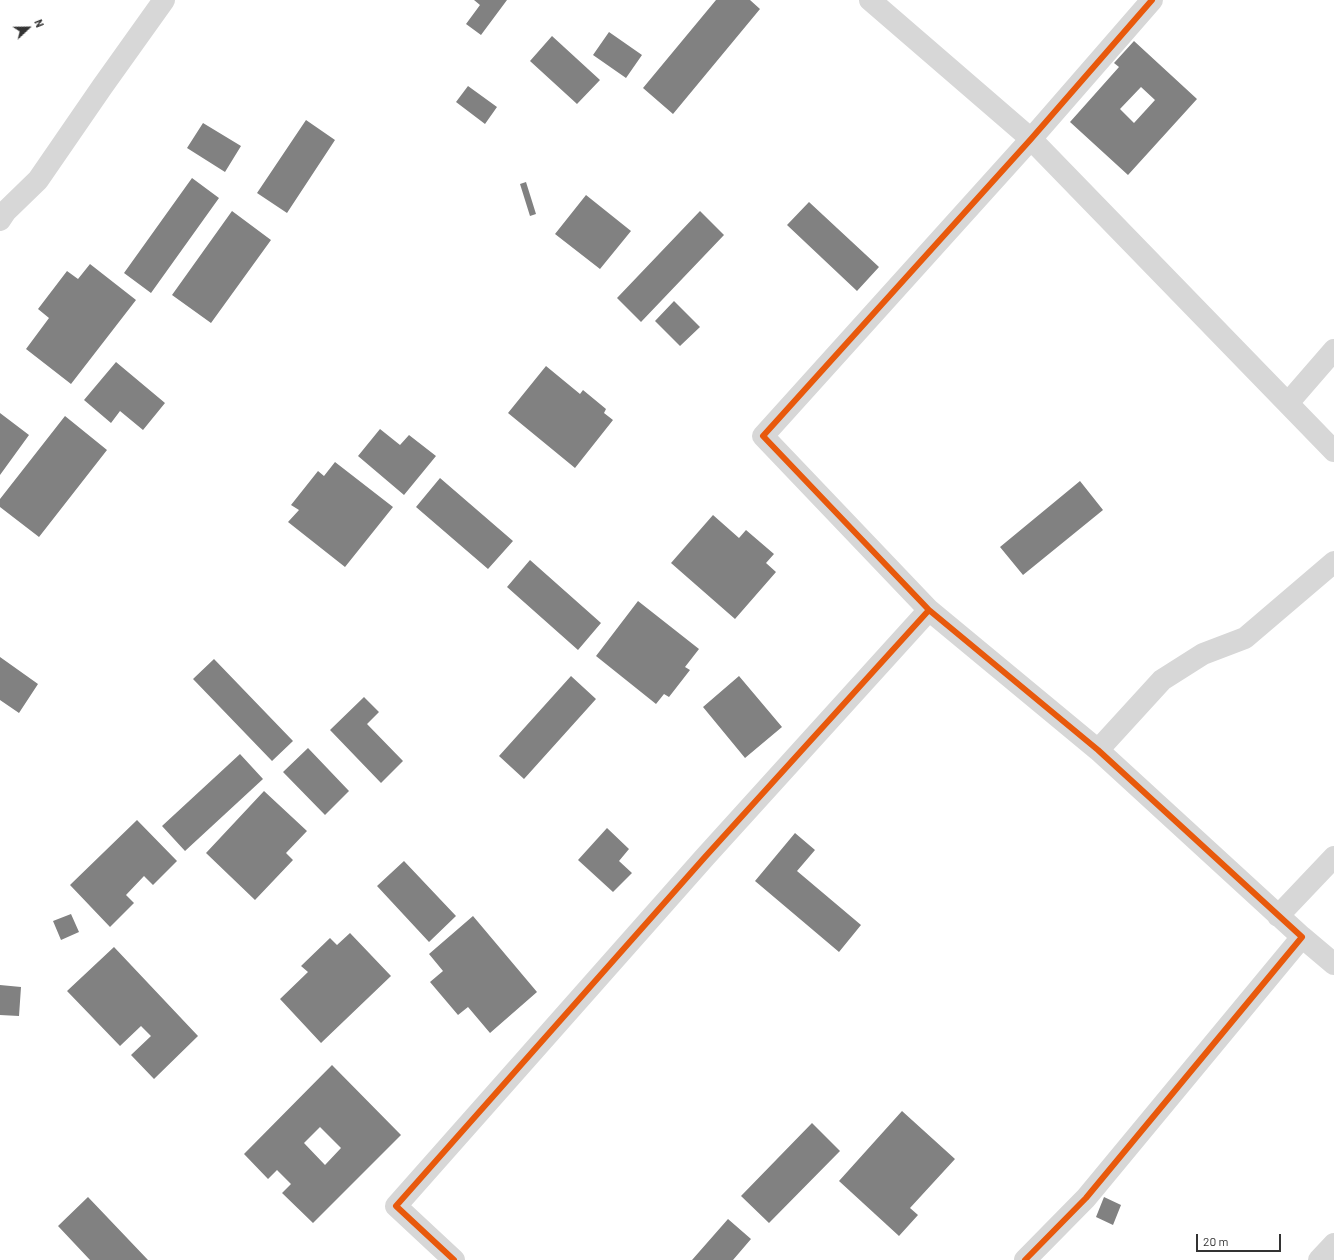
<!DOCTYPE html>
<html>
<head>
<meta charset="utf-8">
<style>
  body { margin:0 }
  #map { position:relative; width:1334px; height:1260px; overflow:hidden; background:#fff; font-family:Barlow,sans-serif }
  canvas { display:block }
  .north { position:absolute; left:8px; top:8px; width:40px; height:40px; -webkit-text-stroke:3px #fff; paint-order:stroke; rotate:68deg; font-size:11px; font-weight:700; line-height:16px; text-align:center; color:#333 }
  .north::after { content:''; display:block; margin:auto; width:14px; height:18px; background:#333; clip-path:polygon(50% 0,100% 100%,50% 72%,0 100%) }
  .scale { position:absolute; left:1196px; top:1234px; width:85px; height:18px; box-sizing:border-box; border:2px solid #333; border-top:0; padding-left:5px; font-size:12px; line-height:14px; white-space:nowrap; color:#333; -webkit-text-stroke:3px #fff; paint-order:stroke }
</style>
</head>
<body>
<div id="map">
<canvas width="1334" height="1260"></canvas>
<div class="north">N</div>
<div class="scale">20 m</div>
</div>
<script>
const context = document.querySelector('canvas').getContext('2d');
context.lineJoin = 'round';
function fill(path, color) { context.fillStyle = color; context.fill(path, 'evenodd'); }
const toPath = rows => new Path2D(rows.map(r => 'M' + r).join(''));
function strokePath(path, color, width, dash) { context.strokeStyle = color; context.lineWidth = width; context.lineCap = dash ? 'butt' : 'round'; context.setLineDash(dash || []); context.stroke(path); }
const building = toPath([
  [474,0,507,0,481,35,466,24,480,5],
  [716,0,750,0,760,9,673,114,643,88],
  [609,32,642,55,626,78,593,55],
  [552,36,600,80,577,104,530,61],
  [1134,41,1197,99,1128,175,1070,122,1119,67,1114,63],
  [1141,87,1155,100,1134,123,1120,109],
  [468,86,497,107,485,124,456,102],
  [306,120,335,140,287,213,257,193],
  [203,123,241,146,225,172,187,148],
  [192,178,219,198,151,293,124,273],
  [526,182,536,214,530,216,520,184],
  [586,195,631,231,600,269,555,234],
  [809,202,879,267,857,291,787,225],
  [232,211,271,240,211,323,172,295],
  [700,211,724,235,641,322,617,298],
  [90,264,136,300,71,384,26,349,49,318,38,309,67,271,78,279],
  [674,301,700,327,680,346,655,321],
  [116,362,165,403,143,430,120,411,111,423,84,400],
  [546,366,580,394,583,390,606,409,604,413,613,420,575,468,508,413],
  [0,413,29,435,0,475],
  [65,416,107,450,39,537,0,507,0,499],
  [380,429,400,445,409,435,436,456,404,495,358,456],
  [335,462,393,507,345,567,288,522,299,510,291,505,318,471,324,476],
  [440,478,513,541,488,569,416,507],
  [1080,481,1103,510,1023,575,1000,547],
  [713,515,739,538,746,530,774,554,766,563,776,572,735,619,671,563],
  [530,560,601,623,578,650,507,587],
  [638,601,699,649,685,667,690,670,669,697,664,694,656,704,596,656],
  [0,657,38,684,19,713,0,700],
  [214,659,293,741,272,761,193,679],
  [571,676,596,699,524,779,499,756],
  [739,676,782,727,745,758,703,707],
  [364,697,379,712,367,724,403,761,381,783,330,730],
  [308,748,349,791,325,815,283,772],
  [240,754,263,779,185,851,162,826],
  [264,791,307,831,286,853,293,860,255,900,206,853],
  [137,820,177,861,153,885,144,876,126,895,134,903,110,927,70,885],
  [607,828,629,849,619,861,632,873,613,892,578,860],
  [795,833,815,850,797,871,861,925,839,952,755,881],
  [404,861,456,916,429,942,377,886],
  [71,914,79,932,61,940,53,921],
  [473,916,537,992,490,1033,468,1007,458,1015,430,982,443,971,429,954],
  [350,933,391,976,321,1043,280,999,308,972,301,966,330,938,337,945],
  [114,947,198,1036,154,1079,131,1055,151,1036,141,1026,120,1046,67,991],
  [0,985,21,987,19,1016,0,1015],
  [332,1065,401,1135,313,1223,282,1193,291,1184,277,1170,268,1179,244,1154],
  [320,1127,341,1148,325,1165,304,1143],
  [902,1111,955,1159,910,1208,918,1215,899,1236,839,1181],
  [812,1123,840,1151,769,1223,741,1196],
  [88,1197,148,1260,90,1260,58,1226],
  [1104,1197,1121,1205,1113,1225,1096,1217],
  [728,1219,751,1239,733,1260,692,1260]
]);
const minor = toPath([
  [870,0,1031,139,1334,451],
  [0,220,6,211,38,180,102,87,164,0],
  [1288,403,1334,350],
  [929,610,1098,750,1302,937,1086,1198,1025,1260],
  [1098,750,1162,680,1203,654,1245,638,1334,562],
  [1278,916,1334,857],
  [1302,937,1334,964],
  [454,1260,396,1206,705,857,929,610,763,436,1031,139,1152,0],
  [1319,1260,1334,1244]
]);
const cycleway = toPath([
  [929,610,1098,750,1302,937,1086,1198,1025,1260],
  [454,1260,396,1206,705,857,929,610,763,436,1031,139,1152,0]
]);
fill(building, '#818181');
strokePath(minor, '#d7d7d7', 22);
strokePath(cycleway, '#e8590c', 6);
</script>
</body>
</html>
